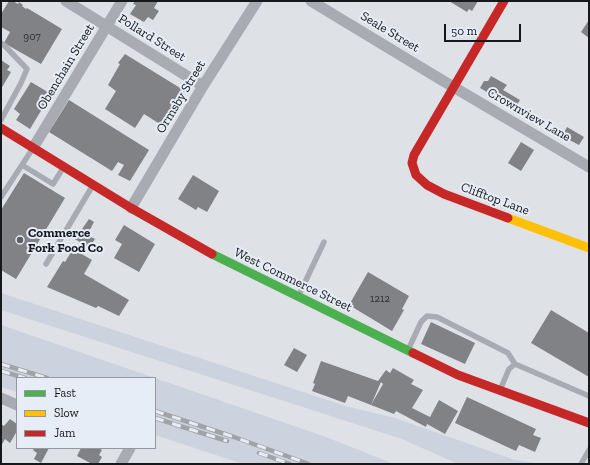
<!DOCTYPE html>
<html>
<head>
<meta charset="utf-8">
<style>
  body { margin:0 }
  #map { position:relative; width:590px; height:465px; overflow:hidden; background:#dee1e6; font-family:"Zilla Slab",serif }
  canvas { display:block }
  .frame { position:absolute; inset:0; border:2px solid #16181b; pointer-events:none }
  .legend { position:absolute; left:16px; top:377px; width:140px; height:72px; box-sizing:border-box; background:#e7edf6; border:1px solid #93989e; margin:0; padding:5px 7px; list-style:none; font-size:12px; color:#16181b }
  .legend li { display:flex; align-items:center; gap:8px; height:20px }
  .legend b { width:20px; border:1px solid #93989e }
  .scale { position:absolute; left:444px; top:24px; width:77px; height:18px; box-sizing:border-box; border:2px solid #16181b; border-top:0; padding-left:5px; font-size:12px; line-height:14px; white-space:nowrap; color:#16181b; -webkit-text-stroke:3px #e7edf6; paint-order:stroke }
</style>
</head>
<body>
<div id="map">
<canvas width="590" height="465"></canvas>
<div class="frame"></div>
<ul class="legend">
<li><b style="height:5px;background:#4caf50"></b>Fast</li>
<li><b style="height:5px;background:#ffc107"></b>Slow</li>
<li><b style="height:5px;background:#c62828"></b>Jam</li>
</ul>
<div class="scale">50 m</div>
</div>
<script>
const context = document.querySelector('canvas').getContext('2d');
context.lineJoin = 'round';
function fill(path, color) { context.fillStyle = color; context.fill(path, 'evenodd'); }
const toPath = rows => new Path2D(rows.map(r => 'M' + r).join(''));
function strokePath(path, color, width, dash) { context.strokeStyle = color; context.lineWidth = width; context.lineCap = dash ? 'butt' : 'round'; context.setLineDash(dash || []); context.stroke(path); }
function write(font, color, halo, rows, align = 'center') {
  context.font = font + ' "Zilla Slab",serif'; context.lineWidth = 4; context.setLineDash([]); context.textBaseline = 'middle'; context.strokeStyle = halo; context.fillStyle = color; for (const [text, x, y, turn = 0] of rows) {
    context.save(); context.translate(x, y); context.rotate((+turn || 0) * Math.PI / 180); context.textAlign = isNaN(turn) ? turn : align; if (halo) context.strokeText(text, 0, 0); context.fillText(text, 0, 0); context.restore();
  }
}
const built = toPath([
  [1,293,349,407,395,418,515,460,543,464,458,464,402,439,1,310],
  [1,325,155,378,17,378,17,392,1,387],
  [155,378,326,437,394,464,243,464,155,435]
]);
const building = toPath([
  [9,1,13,1,18,4,19,2,23,5,22,6,26,9,27,8,62,29,41,64,4,43,10,32,1,27,1,14],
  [135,1,158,1,154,8,159,11,153,20,148,17,144,22,130,14,136,5,133,4],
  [449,1,478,1,472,11,469,9,467,12],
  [589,20,589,38,581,32],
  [125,54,185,91,163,126,144,114,135,128,105,109,116,91,108,85,120,64,118,63],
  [1,60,10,66,7,70,11,72,1,89],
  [491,76,507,85,503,90,520,100,515,108,480,88,484,81,488,81],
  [31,82,51,94,30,129,16,120,20,114,14,109],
  [69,100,149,150,130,181,118,175,124,165,118,162,112,171,49,132],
  [567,127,584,137,579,145,562,136],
  [521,142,534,150,521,171,508,163],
  [24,173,65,198,16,279,1,270,1,210],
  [193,175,219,191,207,212,198,207,196,210,178,199],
  [89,219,94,222,87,235,95,239,89,248,75,239],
  [124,225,155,244,139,272,114,258,122,244,115,240],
  [73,249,92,260,84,274,129,300,119,316,98,306,96,308,47,287,63,261,65,262],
  [368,272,409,296,402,309,404,310,392,331,349,305],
  [551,310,589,333,589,377,531,343],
  [431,322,475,343,465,364,421,344],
  [294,348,307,355,297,372,284,365],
  [321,361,378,381,386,370,390,373,393,368,414,380,411,384,423,390,412,408,430,417,439,400,458,411,445,434,427,424,426,427,396,411,394,414,371,405,383,384,381,382,371,405,348,396,345,403,312,391,315,384,313,383],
  [467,397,536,429,533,435,541,438,535,452,519,445,516,451,455,423],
  [10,419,17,424,17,431,10,443,5,439,1,446,1,424,4,426],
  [34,448,49,448,41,463,34,459,37,453,33,450],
  [81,448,98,448,102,450,99,455,102,457,98,464,92,464,77,456]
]);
const lane = toPath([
  [1,43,5,46,27,69,21,83,1,120],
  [22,165,53,184,63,168],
  [1,197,33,148],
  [46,264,93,185],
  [298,297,324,242],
  [408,350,421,322,427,316,437,317,508,353,515,364],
  [500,390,509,369,515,364,589,396],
  [581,464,589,450]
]);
const street = toPath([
  [66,1,203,86],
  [311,1,440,79,589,167],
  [33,148,122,1],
  [131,208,203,86,257,1],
  [1,398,17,405],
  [121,464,130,448]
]);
const fast = toPath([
  [212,254,413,353]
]);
const slow = toPath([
  [508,218,589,248]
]);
const jam = toPath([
  [504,1,414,155,412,163,416,175,427,185,444,194,508,218],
  [1,128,131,208,212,254],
  [413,353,458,375,589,423]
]);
const rail = toPath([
  [1,364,47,378],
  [1,371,25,378],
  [155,411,234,437,309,464],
  [155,418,227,441],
  [259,453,290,464]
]);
const markers = [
  [20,240,4,"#5c5e62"]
];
const numberNames = [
  ["907",32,37],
  ["1212",380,299]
];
const streetNames = [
  ["Seale Street",390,32,31],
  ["Pollard Street",152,38,32],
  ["Obenchain Street",66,67,-59],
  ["Ormsby Street",181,97,-59],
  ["Crownview Lane",529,115,30],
  ["Clifftop Lane",495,199,20],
  ["West Commerce Street",293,280,26]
];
const poiNames = [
  ["Commerce",28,233],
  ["Fork Food Co",28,248]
];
fill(built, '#cdd3de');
fill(building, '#808286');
strokePath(lane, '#a8abb1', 5.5);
strokePath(street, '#a8abb1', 11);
strokePath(fast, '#4caf50', 9);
strokePath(slow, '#ffc107', 9);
strokePath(jam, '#c62828', 9);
strokePath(rail, '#a0a3a7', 4.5);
strokePath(rail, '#e7edf6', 3, [9]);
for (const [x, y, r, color] of markers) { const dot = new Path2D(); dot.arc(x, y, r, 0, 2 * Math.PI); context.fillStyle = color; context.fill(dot); strokePath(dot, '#e7edf6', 1.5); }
write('11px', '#303236', null, numberNames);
write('13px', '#16181b', '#e7edf6', streetNames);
write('bold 13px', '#16181b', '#e7edf6', poiNames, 'left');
</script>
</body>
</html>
